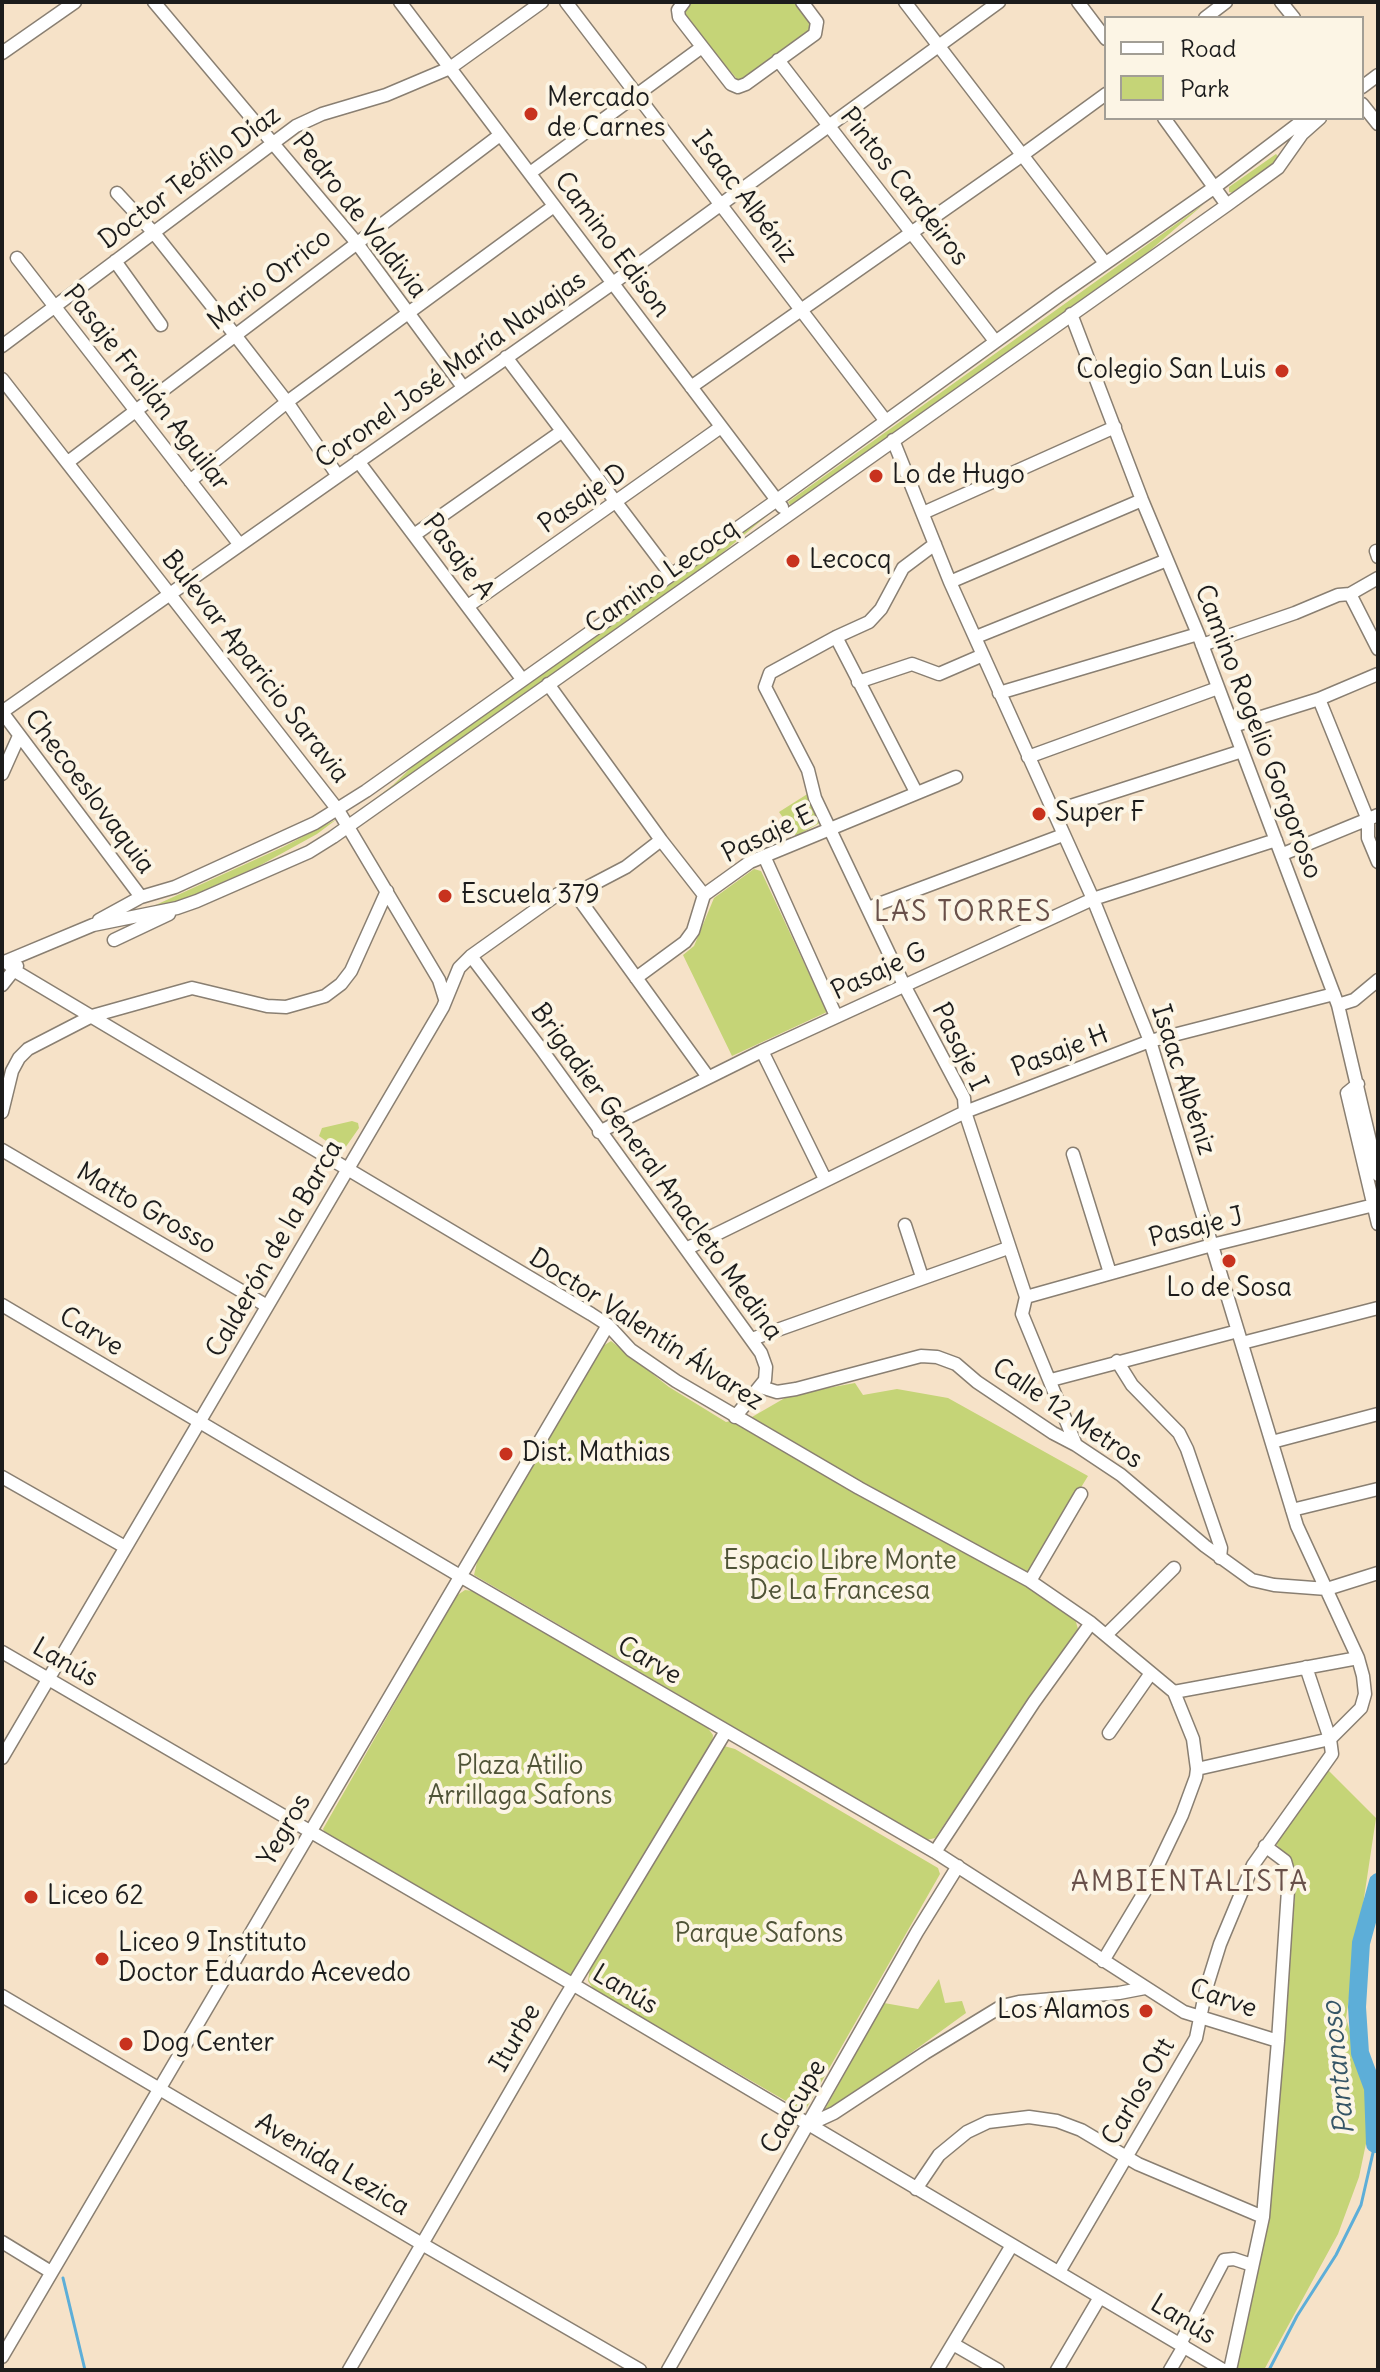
<!DOCTYPE html>
<html>
<head>
<meta charset="utf-8">
<style>
  body { margin:0 }
  #map { position:relative; width:1380px; height:2372px; overflow:hidden; background:#f6e2c8; font-family:Delius,sans-serif }
  canvas { display:block }
  .frame { position:absolute; inset:0; border:4px solid #1c1c1c; pointer-events:none }
  .legend { position:absolute; left:1104px; top:16px; width:260px; height:104px; box-sizing:border-box; background:#fcf5e5; border:2px solid #a29e95; margin:0; padding:10px 14px; list-style:none; font-size:24px; color:#1c1c1c }
  .legend li { display:flex; align-items:center; gap:16px; height:40px }
  .legend b { width:40px; border:2px solid #a29e95 }
</style>
</head>
<body>
<div id="map">
<canvas width="1380" height="2372"></canvas>
<div class="frame"></div>
<ul class="legend">
<li><b style="height:10px;background:#fff"></b>Road</li>
<li><b style="height:22px;background:#c5d477"></b>Park</li>
</ul>
</div>
<script>
const context = document.querySelector('canvas').getContext('2d');
context.lineJoin = 'round';
function fill(path, color) { context.fillStyle = color; context.fill(path, 'evenodd'); }
const toPath = rows => new Path2D(rows.map(r => 'M' + r).join(''));
function strokePath(path, color, width, dash) { context.strokeStyle = color; context.lineWidth = width; context.lineCap = dash ? 'butt' : 'round'; context.setLineDash(dash || []); context.stroke(path); }
function write(font, color, halo, rows, align = 'center') {
  context.font = font + ' Delius,sans-serif'; context.lineWidth = 8; context.setLineDash([]); context.textBaseline = 'middle'; context.strokeStyle = halo; context.fillStyle = color; for (const [text, x, y, turn = 0] of rows) {
    context.save(); context.translate(x, y); context.rotate((+turn || 0) * Math.PI / 180); context.textAlign = isNaN(turn) ? turn : align; if (halo) context.strokeText(text, 0, 0); context.fillText(text, 0, 0); context.restore();
  }
}
const green = toPath([
  [693,2,796,2,813,24,812,31,746,80,738,80,682,16,684,9],
  [1276,154,1281,160,1234,193,1229,192,1229,187],
  [1204,204,1147,253,1060,316,792,507,788,502],
  [774,510,709,564,354,815,393,785,418,761],
  [809,793,820,823,796,836,779,812],
  [337,819,317,834,259,866,178,902,149,908,283,847],
  [754,869,761,871,827,1012,732,1056,683,955,694,946,714,898],
  [352,1121,358,1123,359,1128,345,1148,335,1147,319,1136,322,1128],
  [611,1341,669,1387,726,1422,752,1417,790,1395,855,1383,863,1395,897,1389,948,1398,1088,1476,1022,1584,1074,1615,1078,1629,935,1838,927,1840,474,1575,478,1558,603,1346],
  [465,1590,473,1591,521,1617,707,1727,713,1735,712,1745,572,1975,564,1974,326,1835,323,1829,456,1596],
  [724,1746,735,1749,938,1868,940,1874,806,2109,798,2108,593,1989,588,1981,590,1968,720,1748],
  [1327,1769,1376,1818,1346,2018,1367,2091,1369,2129,1359,2177,1338,2234,1264,2370,1236,2370,1233,2369,1269,2221,1284,2041,1296,1878,1293,1865,1277,1845,1277,1840],
  [939,1979,945,2003,962,2001,966,2013,835,2108,824,2111,884,2003,918,2009]
]);
const stream = toPath([
  [63,2278,85,2370],
  [1269,2370,1297,2316,1336,2255,1361,2205,1375,2144]
]);
const river = toPath([
  [1375,2144,1373,2088,1360,2053,1357,2007,1361,1943,1378,1882]
]);
const minor = toPath([
  [154,2,356,242,463,387],
  [400,2,782,507],
  [566,2,885,420],
  [684,2,678,10,679,17,731,84,738,87,746,84,815,34,817,22,802,2],
  [905,2,1105,263],
  [1078,2,1106,39],
  [1281,2,1294,18],
  [1205,18,1226,2],
  [2,53,75,2],
  [778,60,995,341],
  [1362,87,1378,75],
  [1362,104,1378,124],
  [1164,118,1227,205],
  [530,173,702,47],
  [117,193,154,233,235,335,287,402,338,476],
  [17,258,240,545],
  [115,261,161,325],
  [1071,314,1142,500,1198,634,1338,1005,1378,1175],
  [2,346,296,126,322,114,386,95,450,68,542,2],
  [506,357,671,575],
  [2,379,338,810,439,980,445,999],
  [691,387,1021,156,1106,94],
  [893,440,950,582,1093,899,1150,1041,1297,1526,1358,1658,1363,1676,1365,1694,1361,1708,1330,1739,1197,1769],
  [358,461,522,679],
  [68,462,500,135],
  [190,481,287,402,554,206],
  [923,513,1115,427],
  [414,535,561,432],
  [935,544,903,568,881,609,869,622,836,637,770,673,765,687,808,770,815,798,904,985,964,1098,965,1112,1026,1297,1022,1314,1076,1445],
  [1376,551,1378,557],
  [950,582,1142,500],
  [1350,594,1378,649],
  [468,606,721,427],
  [836,637,916,792],
  [976,637,1167,560],
  [1202,645,1295,613,1338,595,1350,594,1378,578],
  [858,682,912,664,939,674,983,655],
  [548,684,661,840,704,895],
  [999,693,1198,634],
  [1319,699,1368,820,1368,838,1378,862],
  [2,712,613,283,999,2],
  [2,712,141,897],
  [1233,726,1319,699,1378,674],
  [1028,757,1218,688],
  [2,774,19,736],
  [1052,812,1242,751],
  [1283,854,1378,815],
  [764,856,836,1016],
  [574,892,708,1077],
  [868,908,1063,835],
  [99,920,141,897,175,887,315,823,366,791,777,500,1060,295,1215,187,1306,118],
  [114,940,169,914],
  [471,956,542,1050,761,1353,766,1367,765,1380,735,1417],
  [6,961,15,971,591,1314,608,1325,631,1350,676,1381,859,1488,1030,1581,1091,1623,1174,1692,1193,1739,1197,1769,1196,1777,1182,1815,1148,1886,1103,1961],
  [2,963,93,925,177,908,197,901,309,852,333,837,1227,205,1278,168,1302,134,1320,118],
  [636,978,685,942,693,931,704,895,750,862,956,777],
  [2,985,17,966],
  [1338,1005,1354,1000,1378,980],
  [762,1051,825,1179],
  [1358,1084,1347,1093,1378,1224],
  [2,1112,12,1071,19,1058,28,1049,92,1016,192,988,267,1006,286,1007,325,996,341,984,351,971,387,891],
  [599,1132,762,1051,1093,899,1276,840],
  [2,1150,267,1306],
  [1073,1154,1110,1273],
  [905,1225,922,1277],
  [686,1249,965,1112,1150,1041,1334,994],
  [1026,1297,1212,1245,1378,1204],
  [2,1305,460,1576,935,1852,1184,2012,1278,2041],
  [752,1339,1008,1248],
  [1242,1343,1378,1308],
  [1117,1361,1132,1385,1179,1433,1187,1449,1221,1548,1220,1558],
  [1051,1380,1238,1331],
  [761,1387,777,1392,796,1389,921,1356,937,1357,956,1364,977,1382,1053,1433,1076,1445,1121,1475,1205,1546,1252,1580,1274,1585,1327,1589,1378,1573],
  [1272,1442,1378,1414],
  [2,1477,125,1547],
  [1292,1510,1378,1489],
  [1030,1581,1081,1494],
  [1106,1635,1174,1568],
  [2,1652,574,1985,1223,2370],
  [1174,1692,1358,1658],
  [1109,1733,1151,1673],
  [2,1758,443,1007,459,968,471,956,558,894,584,889,626,867,661,840],
  [935,1852,1034,1702,1091,1623],
  [2,1996,422,2244,640,2370],
  [808,2125,834,2113,925,2053,1002,2006,1019,2002,1119,1993,1145,1988],
  [916,2189,939,2155,967,2132,988,2122,1029,2117,1057,2121,1081,2130,1138,2164,1263,2217],
  [2,2242,51,2272],
  [1059,2272,1196,2038,1206,1989,1220,1944,1253,1865,1332,1754,1330,1739,1306,1667],
  [953,2344,998,2370],
  [1180,2344,1224,2260,1234,2259,1252,2265],
  [2,2357,608,1325],
  [349,2370,560,2006,726,1731],
  [668,2370,917,1932,958,1866],
  [937,2370,1012,2245],
  [1057,2370,1100,2297],
  [1170,2370,1184,2346],
  [1230,2370,1263,2217,1278,2041,1289,1875,1285,1861,1265,1846]
]);
const markers = [
  [531,114,8,"#c8321e"],
  [1282,371,8,"#c8321e"],
  [876,476,8,"#c8321e"],
  [793,561,8,"#c8321e"],
  [1039,814,8,"#c8321e"],
  [445,896,8,"#c8321e"],
  [1229,1261,8,"#c8321e"],
  [506,1454,8,"#c8321e"],
  [31,1897,8,"#c8321e"],
  [102,1959,8,"#c8321e"],
  [1146,2011,8,"#c8321e"],
  [126,2044,8,"#c8321e"]
];
const poiNames = [
  ["Mercado",547,99],
  ["de Carnes",547,129],
  ["Colegio San Luis",1266,371,"right"],
  ["Lo de Hugo",892,476],
  ["Lecocq",809,561],
  ["Super F",1055,814],
  ["Escuela 379",461,896],
  ["Lo de Sosa",1229,1289,"center"],
  ["Dist. Mathias",522,1454],
  ["Liceo 62",47,1897],
  ["Liceo 9 Instituto",118,1944],
  ["Doctor Eduardo Acevedo",118,1974],
  ["Los Alamos",1130,2011,"right"],
  ["Dog Center",142,2044]
];
const streetNames = [
  ["Doctor Teófilo Díaz",190,178,-37],
  ["Pintos Cardeiros",904,187,52],
  ["Isaac Albéniz",744,197,53],
  ["Pedro de Valdivia",359,216,52],
  ["Camino Edison",612,245,53],
  ["Mario Orrico",270,280,-38],
  ["Coronel José María Navajas",451,370,-35],
  ["Pasaje Froilán Aguilar",146,388,52],
  ["Pasaje D",583,499,-35],
  ["Pasaje A",458,557,53],
  ["Camino Lecocq",662,577,-35],
  ["Bulevar Aparicio Saravia",255,667,52],
  ["Camino Rogelio Gorgoroso",1258,732,69],
  ["Checoeslovaquia",89,792,53],
  ["Pasaje E",768,835,-26],
  ["Pasaje G",879,972,-25],
  ["Pasaje I",959,1047,64],
  ["Pasaje H",1060,1052,-21],
  ["Isaac Albéniz",1183,1080,72],
  ["Brigadier General Anacleto Medina",656,1172,54],
  ["Matto Grosso",146,1209,30],
  ["Pasaje J",1196,1228,-14],
  ["Calderón de la Barca",275,1249,-60],
  ["Doctor Valentín Álvarez",646,1330,33],
  ["Carve",91,1332,31],
  ["Calle 12 Metros",1067,1414,34],
  ["Carve",649,1661,30],
  ["Lanús",65,1663,30],
  ["Yegros",285,1830,-60],
  ["Lanús",625,1990,31],
  ["Carve",1223,1999,19],
  ["Iturbe",516,2038,-60],
  ["Carlos Ott",1139,2092,-60],
  ["Caacupe",794,2107,-60],
  ["Avenida Lezica",332,2165,31],
  ["Lanús",1183,2320,31]
];
const parkNames = [
  ["Espacio Libre Monte",840,1562],
  ["De La Francesa",840,1592],
  ["Plaza Atilio",520,1767],
  ["Arrillaga Safons",520,1797],
  ["Parque Safons",759,1935]
];
const neighbourhoodNames = [
  ["LAS TORRES",963,913],
  ["AMBIENTALISTA",1190,1883]
];
const waterNames = [
  ["Pantanoso",1339,2068,-96]
];
fill(green, '#c5d477');
strokePath(stream, '#5daed8', 3);
strokePath(river, '#5daed8', 18);
strokePath(minor, '#897f72', 15);
strokePath(minor, '#fff', 12);
for (const [x, y, r, color] of markers) { const dot = new Path2D(); dot.arc(x, y, r, 0, 2 * Math.PI); context.fillStyle = color; context.fill(dot); strokePath(dot, '#fcf5e5', 3); }
write('26px', '#1c1c1c', '#fcf5e5', poiNames, 'left');
write('26px', '#1c1c1c', '#fcf5e5', streetNames);
write('26px', '#4f5337', '#fcf5e5', parkNames);
context.letterSpacing = '2px';
write('28px', '#69504a', '#fcf5e5', neighbourhoodNames);
context.letterSpacing = '0px';
write('italic 28px', '#365667', '#fcf5e5', waterNames);
</script>
</body>
</html>
